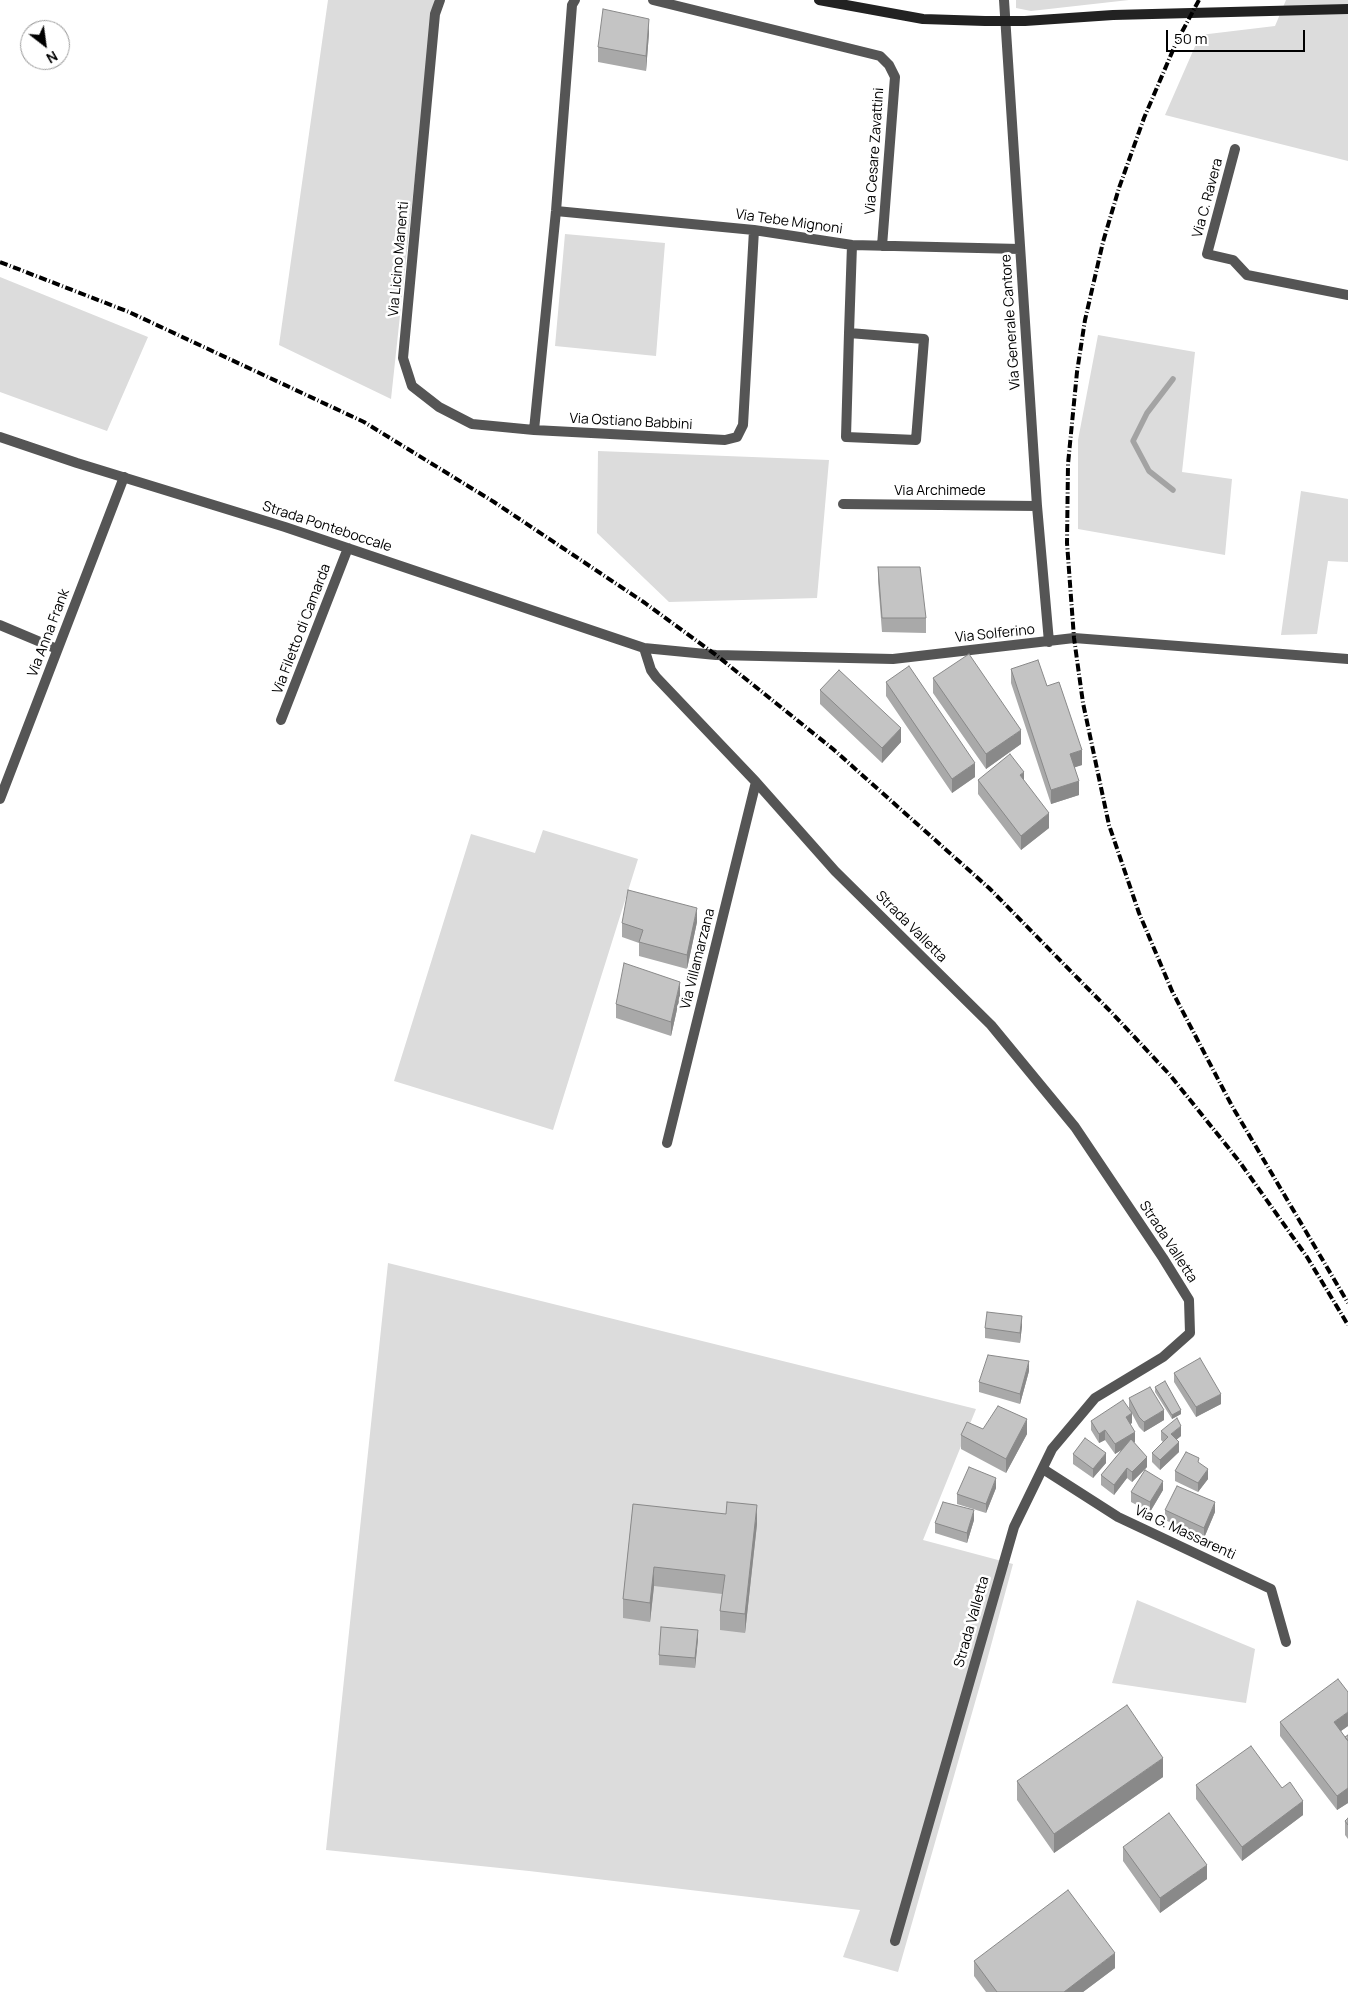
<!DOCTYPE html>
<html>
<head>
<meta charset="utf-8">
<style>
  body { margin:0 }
  #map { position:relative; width:1348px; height:1992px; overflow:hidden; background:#fff; font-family:Manrope,sans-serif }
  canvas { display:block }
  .north { position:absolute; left:20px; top:20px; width:50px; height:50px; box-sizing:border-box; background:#fff; border:1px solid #999; border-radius:50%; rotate:150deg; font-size:14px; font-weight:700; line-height:20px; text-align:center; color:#000 }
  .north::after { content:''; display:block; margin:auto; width:18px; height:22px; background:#000; clip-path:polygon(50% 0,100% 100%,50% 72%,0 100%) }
  .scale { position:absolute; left:1166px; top:30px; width:139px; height:22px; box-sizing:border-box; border:2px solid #000; border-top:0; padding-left:6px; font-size:15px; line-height:18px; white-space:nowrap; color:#000; -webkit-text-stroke:4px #fff; paint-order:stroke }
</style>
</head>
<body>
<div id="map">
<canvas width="1348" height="1992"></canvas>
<div class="north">N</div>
<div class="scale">50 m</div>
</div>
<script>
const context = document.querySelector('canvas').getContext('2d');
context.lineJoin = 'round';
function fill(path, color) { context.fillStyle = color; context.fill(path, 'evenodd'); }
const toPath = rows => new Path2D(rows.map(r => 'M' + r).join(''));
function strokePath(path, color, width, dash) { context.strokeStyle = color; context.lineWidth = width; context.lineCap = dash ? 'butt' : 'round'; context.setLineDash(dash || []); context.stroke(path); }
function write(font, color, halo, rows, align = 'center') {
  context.font = font + ' Manrope,sans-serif'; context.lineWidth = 5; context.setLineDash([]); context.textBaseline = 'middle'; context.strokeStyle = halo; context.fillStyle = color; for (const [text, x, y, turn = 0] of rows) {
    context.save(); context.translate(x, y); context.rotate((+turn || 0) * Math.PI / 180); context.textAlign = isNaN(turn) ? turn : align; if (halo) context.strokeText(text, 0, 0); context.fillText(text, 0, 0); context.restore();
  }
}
const green = toPath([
  [328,0,434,0,391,399,279,345],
  [1016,0,1129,0,1031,11,1016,8],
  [1286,0,1348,0,1348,161,1165,115,1200,35,1275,26],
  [565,234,665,243,656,356,555,346],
  [0,277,148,337,107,431,0,392],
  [1098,335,1195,352,1182,472,1232,479,1225,555,1078,529,1078,440],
  [598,451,829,460,817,598,669,602,597,533],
  [1301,491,1348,499,1348,562,1328,561,1317,634,1281,635],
  [543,830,638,859,553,1130,394,1081,471,834,535,853],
  [388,1263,976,1409,923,1540,1013,1564,986,1664,898,1972,843,1957,860,1910,529,1871,326,1850],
  [1137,1600,1255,1649,1246,1703,1112,1683]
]);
const stream = toPath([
  [1173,490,1149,471,1133,441,1147,413,1173,379]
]);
const lane = toPath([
  [0,625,57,649],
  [0,799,124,477]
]);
const street = toPath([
  [440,0,435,14,403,358,412,386,439,407,472,424,534,430],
  [575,0,572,5,556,211,534,430,725,440,737,437,743,425,754,230],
  [653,0,880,56,889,65,895,77,882,246],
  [1004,0,1037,506,1049,642],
  [1235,149,1207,254,1233,260,1247,275,1348,295],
  [556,211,754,230,852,245,1020,249],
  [849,333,924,339,916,440,846,437,849,333,852,245],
  [0,437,77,463,285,527,644,648,716,655,893,659,1074,638,1348,659],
  [843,504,1037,506],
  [644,648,651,670,656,677,756,782,835,871,991,1025,1075,1127,1163,1258,1189,1300,1190,1333,1163,1357,1095,1398,1052,1449,1014,1527,895,1941],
  [281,720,348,548],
  [667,1143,756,782],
  [1043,1469,1118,1517,1271,1589,1286,1642]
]);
const secondary = toPath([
  [819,0,923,19,985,21,1025,21,1113,15,1348,9]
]);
const rail = toPath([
  [1199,0,1176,43,1144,118,1119,188,1103,242,1085,320,1077,372,1068,464,1067,543,1074,638,1083,703,1109,825,1139,913,1172,991,1232,1106,1348,1303],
  [0,262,129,312,364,422,494,502,645,603,716,655,833,749,989,888,1112,1013,1170,1075,1239,1161,1307,1257,1348,1325]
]);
const wall = toPath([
  [649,33,646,71,598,62,598,47],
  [878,567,926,618,926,633,882,632,878,581],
  [1011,669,1047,686,1082,765,1074,767,1079,795,1051,804,1011,683],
  [933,678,1021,744,986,769,933,693],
  [886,682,975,777,952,793,886,696],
  [820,690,901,742,882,763,820,704],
  [978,780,1024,781,1049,828,1021,850,978,794],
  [697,922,687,969,639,956,639,943,622,937,622,923],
  [680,996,671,1036,616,1018,616,1004],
  [1022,1326,1020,1343,985,1338,985,1328],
  [1029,1371,1020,1404,979,1392,979,1382],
  [1174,1373,1221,1404,1196,1417,1174,1382],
  [1155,1387,1181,1414,1172,1419,1155,1392],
  [1129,1398,1164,1420,1144,1432,1139,1427,1129,1408],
  [1091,1421,1132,1423,1130,1424,1135,1442,1134,1442,1147,1467,1132,1482,1127,1478,1114,1495,1101,1485,1101,1475,1124,1448,1115,1454,1105,1440,1099,1443,1091,1430],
  [983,1429,1027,1434,1006,1473,961,1449,961,1435],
  [1161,1431,1181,1436,1176,1440,1179,1452,1160,1470,1152,1462,1152,1453,1163,1442,1161,1440],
  [1073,1454,1106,1463,1093,1478,1073,1464],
  [1199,1463,1208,1479,1198,1492,1175,1481,1175,1471],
  [996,1488,986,1513,957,1504,957,1494],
  [1163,1490,1150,1512,1131,1502,1131,1492],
  [633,1504,757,1524,745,1633,720,1630,720,1611,722,1594,654,1586,650,1622,623,1618,623,1599],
  [1165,1510,1215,1512,1204,1538,1165,1520],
  [974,1520,967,1543,935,1533,935,1523],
  [698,1639,695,1668,659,1665,659,1655],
  [1280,1722,1348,1726,1341,1731,1345,1737,1348,1735,1348,1803,1337,1810,1280,1736],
  [1163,1777,1054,1853,1017,1800,1017,1781],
  [1196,1785,1282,1788,1303,1815,1242,1861,1196,1799],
  [1348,1818,1348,1839,1345,1835,1345,1821],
  [1123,1847,1207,1879,1160,1913,1123,1861],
  [974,1961,1115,1968,1083,1992,986,1992,974,1976]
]);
const shadedWall = toPath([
  [649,19,649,33,646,71,646,56],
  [901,728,901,742,882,763,882,748],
  [1021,730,1021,744,986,769,986,754],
  [1082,750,1082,765,1070,769,1070,754],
  [975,763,975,777,952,793,952,779],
  [1024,772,1024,786,1020,775],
  [1079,781,1079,795,1051,804,1051,790],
  [1049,813,1049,828,1021,850,1021,836],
  [697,908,697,922,687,969,687,955],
  [680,982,680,996,671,1036,671,1022],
  [1022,1316,1022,1326,1020,1343,1020,1333],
  [1029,1361,1029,1371,1020,1404,1020,1394],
  [1221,1394,1221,1404,1196,1417,1196,1407],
  [1164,1410,1164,1420,1144,1432,1144,1422],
  [1181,1410,1181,1414,1172,1419,1172,1415],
  [1132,1413,1132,1423,1126,1427,1126,1417],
  [1027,1419,1027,1434,1006,1473,1006,1459],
  [1181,1426,1181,1436,1171,1444,1171,1434],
  [1105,1430,1105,1440,1099,1443,1099,1434],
  [1135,1432,1135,1442,1115,1454,1115,1444],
  [1179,1442,1179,1452,1160,1470,1160,1460],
  [1106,1453,1106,1463,1093,1478,1093,1469],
  [1147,1457,1147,1467,1132,1482,1132,1472],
  [1127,1468,1127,1478,1114,1495,1114,1485],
  [1208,1469,1208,1479,1198,1492,1198,1483],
  [996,1478,996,1488,986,1513,986,1504],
  [1163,1481,1163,1490,1150,1512,1150,1502],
  [1215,1502,1215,1512,1204,1538,1204,1528],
  [757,1505,757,1524,745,1633,745,1614],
  [974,1510,974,1520,967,1543,967,1533],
  [654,1567,654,1586,650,1622,650,1603],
  [698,1630,698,1639,695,1668,695,1658],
  [1348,1712,1348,1726,1334,1736,1334,1722],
  [1163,1758,1163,1777,1054,1853,1054,1834],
  [1348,1788,1348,1803,1337,1810,1337,1796],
  [1303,1801,1303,1815,1242,1861,1242,1847],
  [1207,1865,1207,1879,1160,1913,1160,1898],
  [1115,1953,1115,1968,1083,1992,1064,1992]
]);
const building = toPath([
  [603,9,649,19,646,56,598,47,603,9],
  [878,567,920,567,926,618,882,618,878,567],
  [969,654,1021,730,986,754,933,678,969,654],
  [1038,660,1047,686,1059,682,1082,750,1070,754,1079,781,1051,790,1011,669,1038,660],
  [909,666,975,763,952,779,886,682,909,666],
  [839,670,901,728,882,748,820,690,839,670],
  [1010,754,1024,772,1020,775,1049,813,1021,836,978,780,1010,754],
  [628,890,697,908,687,955,639,942,643,930,622,923,628,890],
  [624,963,680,982,671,1022,616,1004,624,963],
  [987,1312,1022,1316,1020,1333,985,1328,987,1312],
  [988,1355,1029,1361,1020,1394,979,1382,988,1355],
  [1200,1358,1221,1394,1196,1407,1174,1373,1200,1358],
  [1165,1381,1181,1410,1172,1415,1155,1387,1165,1381],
  [1150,1387,1164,1410,1144,1422,1139,1417,1129,1398,1150,1387],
  [1123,1400,1132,1413,1126,1417,1135,1432,1115,1444,1105,1430,1099,1434,1091,1421,1123,1400],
  [998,1406,1027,1419,1006,1459,961,1435,967,1422,983,1429,998,1406],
  [1177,1418,1181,1426,1171,1434,1179,1442,1160,1460,1152,1453,1168,1437,1161,1431,1177,1418],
  [1085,1438,1106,1453,1093,1469,1073,1454,1085,1438],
  [1131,1439,1147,1457,1132,1472,1127,1468,1114,1485,1101,1475,1131,1439],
  [1186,1452,1199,1458,1198,1462,1208,1469,1198,1483,1175,1471,1186,1452],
  [969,1467,996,1478,986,1504,957,1494,969,1467],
  [1145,1470,1163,1481,1150,1502,1131,1492,1145,1470],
  [1177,1486,1215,1502,1204,1528,1165,1510,1177,1486],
  [727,1502,757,1505,745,1614,720,1611,725,1575,654,1567,650,1603,623,1599,633,1504,726,1514,727,1502],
  [943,1502,974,1510,967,1533,935,1523,943,1502],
  [661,1627,698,1630,695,1658,659,1655,661,1627],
  [1338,1679,1348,1692,1348,1712,1334,1722,1348,1741,1348,1788,1337,1796,1280,1722,1338,1679],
  [1127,1705,1163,1758,1054,1834,1017,1781,1127,1705],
  [1348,1735,1348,1741,1345,1737,1348,1735],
  [1251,1746,1282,1788,1290,1782,1303,1801,1242,1847,1196,1785,1251,1746],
  [1169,1813,1207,1865,1160,1898,1123,1847,1169,1813],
  [1348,1818,1348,1825,1345,1821,1348,1818],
  [1068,1890,1115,1953,1064,1992,997,1992,974,1961,1068,1890]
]);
const streetNames = [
  ["Via Cesare Zavattini",875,151,-86],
  ["Via C. Ravera",1208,198,-75],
  ["Via Tebe Mignoni",789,222,8],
  ["Via Licino Manenti",399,259,-85],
  ["Via Generale Cantore",1011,322,-94],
  ["Via Ostiano Babbini",631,422,3],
  ["Via Archimede",940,491],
  ["Strada Ponteboccale",327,527,18],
  ["Via Filetto di Camarda",302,629,-69],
  ["Via Anna Frank",49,633,-69],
  ["Via Solferino",995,634,-6],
  ["Strada Valletta",911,927,45],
  ["Via Villamarzana",698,959,-76],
  ["Strada Valletta",1168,1242,57],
  ["Via G. Massarenti",1185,1533,25],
  ["Strada Valletta",972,1622,-74]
];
fill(green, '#dcdcdc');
strokePath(stream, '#a3a3a3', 5.5);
strokePath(lane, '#555', 10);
strokePath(street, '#555', 10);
strokePath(secondary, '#222', 10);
strokePath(rail, '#000', 4, [8, 2.5, 1, 2.5]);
fill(wall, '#a9a9a9');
fill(shadedWall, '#898989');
fill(building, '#c4c4c4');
strokePath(building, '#898989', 1);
write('14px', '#000', '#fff', streetNames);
</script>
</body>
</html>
